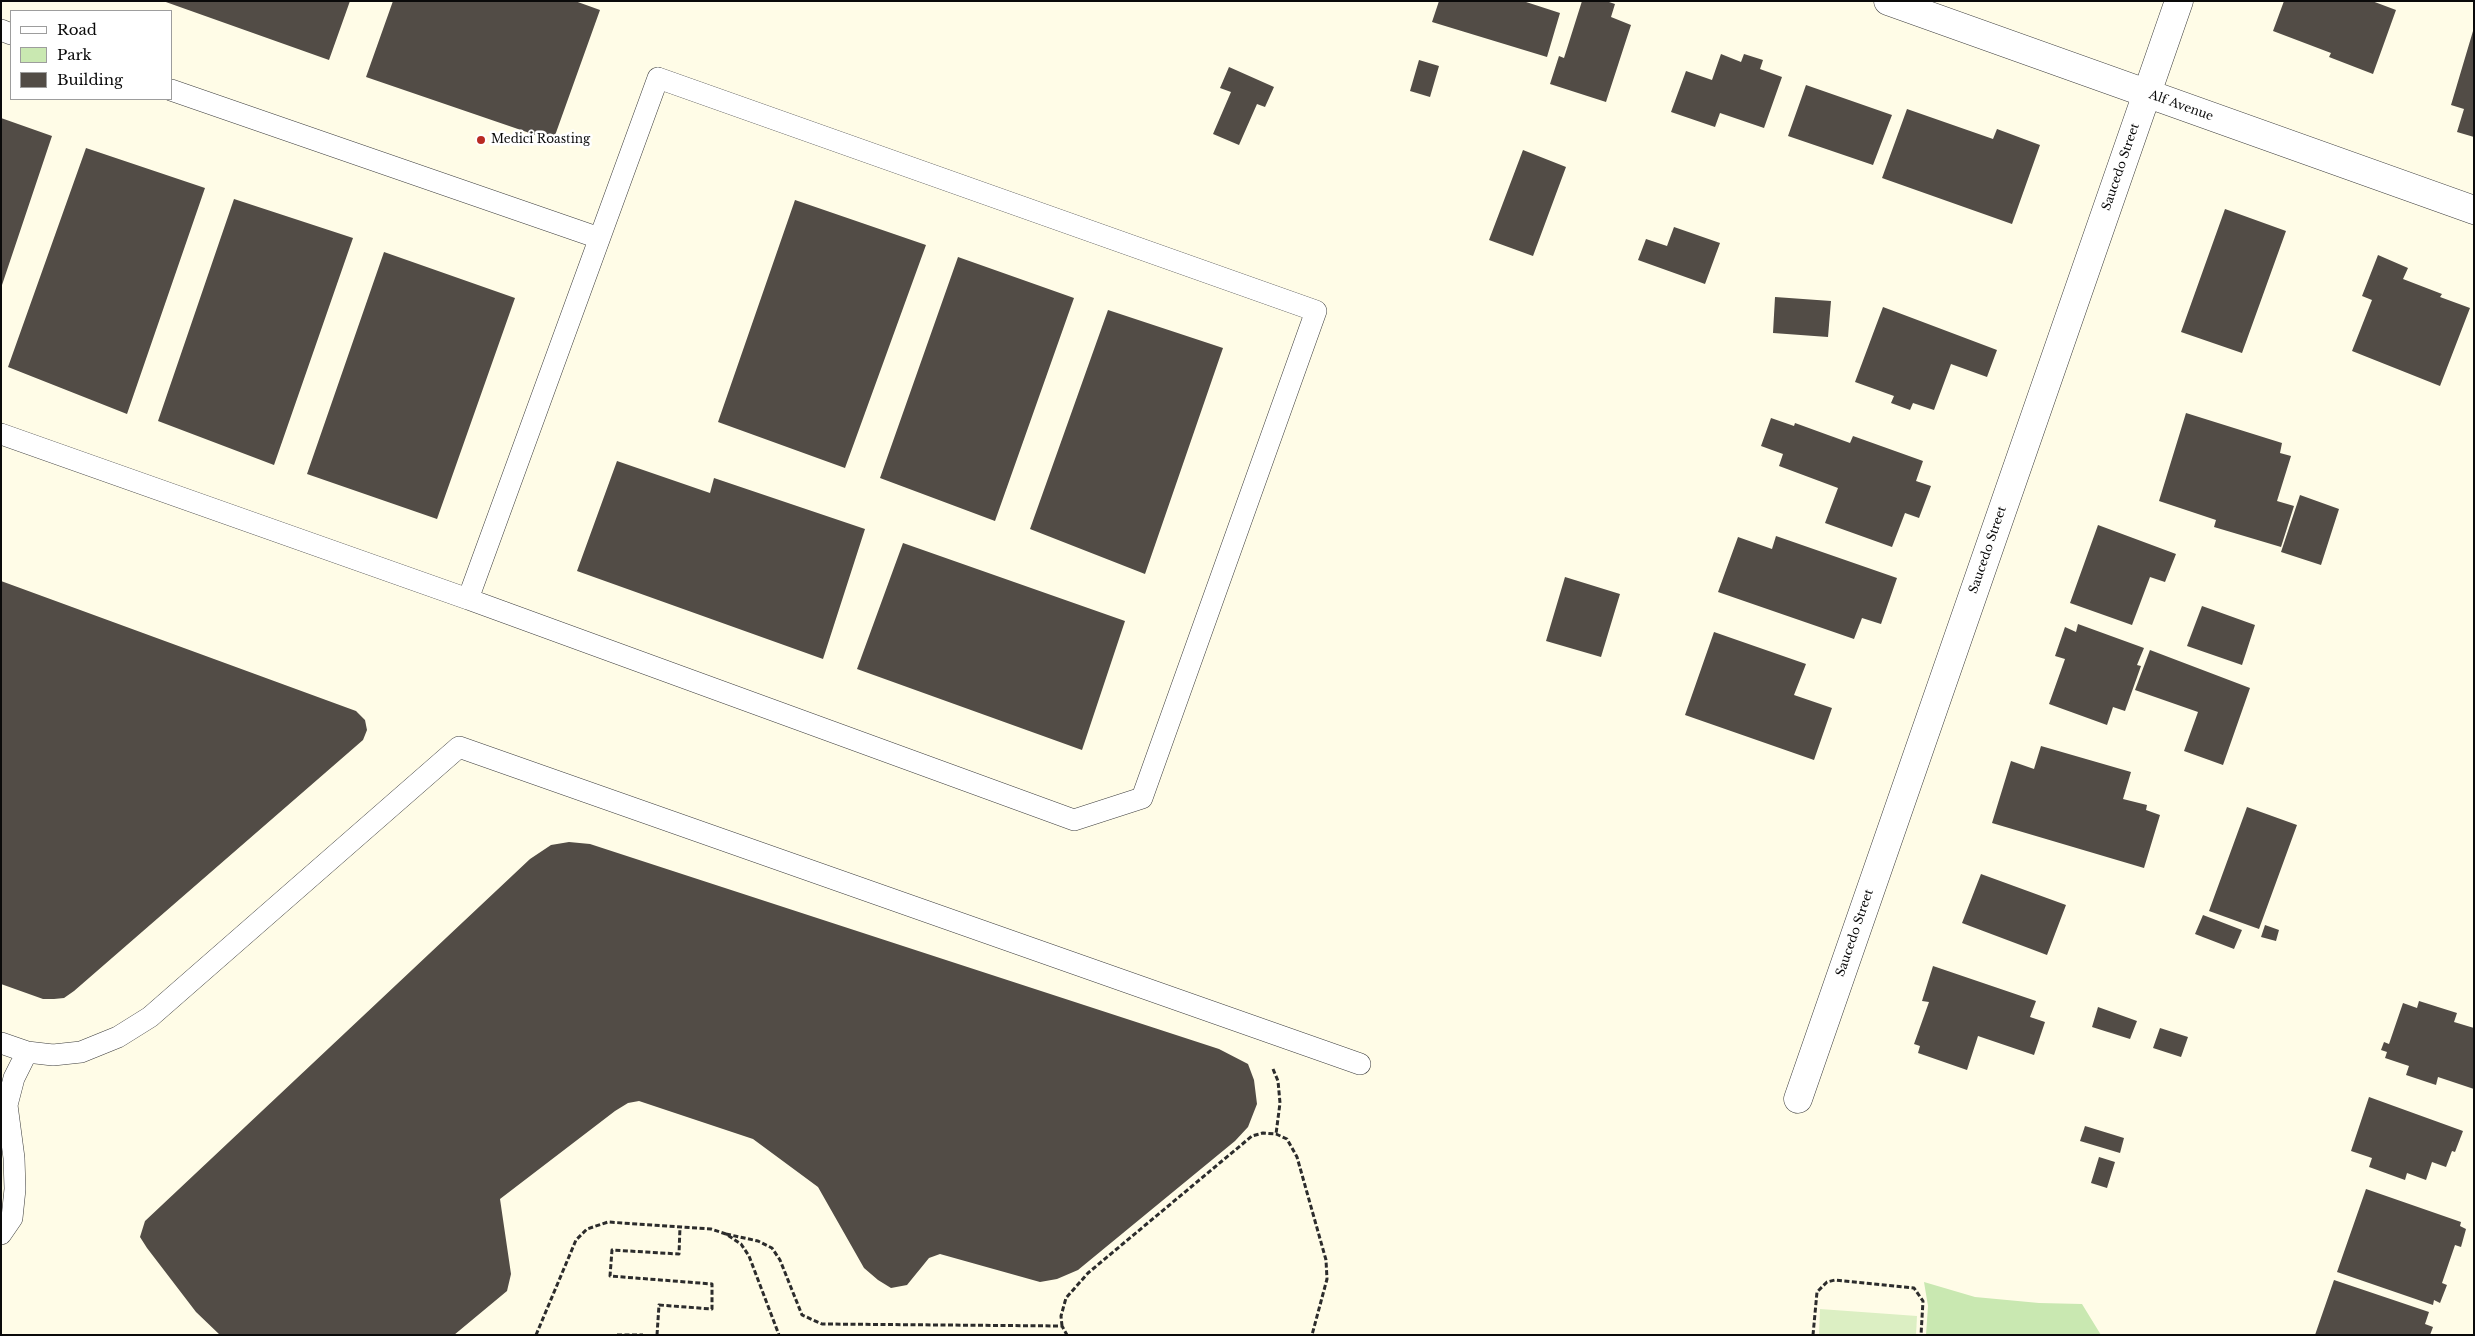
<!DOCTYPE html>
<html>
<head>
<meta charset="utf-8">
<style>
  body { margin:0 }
  #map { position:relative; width:2475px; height:1336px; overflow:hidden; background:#fffce7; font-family:"Libre Baskerville",serif }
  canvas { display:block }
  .frame { position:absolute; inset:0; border:2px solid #0a0a0a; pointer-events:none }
  .legend { position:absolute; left:10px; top:10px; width:162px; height:90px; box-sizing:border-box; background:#fff; border:1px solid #9d9d9d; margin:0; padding:6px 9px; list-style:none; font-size:15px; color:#0a0a0a }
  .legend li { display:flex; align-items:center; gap:10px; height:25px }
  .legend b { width:25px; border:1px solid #9d9d9d }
</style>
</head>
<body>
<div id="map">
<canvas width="2475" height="1336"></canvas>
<div class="frame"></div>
<ul class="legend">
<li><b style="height:6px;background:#fff"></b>Road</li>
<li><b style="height:14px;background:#c9e8b1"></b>Park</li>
<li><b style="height:14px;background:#524c46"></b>Building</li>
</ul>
</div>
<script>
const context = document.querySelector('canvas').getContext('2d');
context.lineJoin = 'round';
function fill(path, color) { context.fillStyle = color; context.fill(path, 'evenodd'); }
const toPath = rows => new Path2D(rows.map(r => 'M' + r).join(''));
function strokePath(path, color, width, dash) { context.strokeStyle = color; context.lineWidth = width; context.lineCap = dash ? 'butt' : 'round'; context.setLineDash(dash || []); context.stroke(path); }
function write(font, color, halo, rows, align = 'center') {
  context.font = font + ' "Libre Baskerville",serif'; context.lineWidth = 5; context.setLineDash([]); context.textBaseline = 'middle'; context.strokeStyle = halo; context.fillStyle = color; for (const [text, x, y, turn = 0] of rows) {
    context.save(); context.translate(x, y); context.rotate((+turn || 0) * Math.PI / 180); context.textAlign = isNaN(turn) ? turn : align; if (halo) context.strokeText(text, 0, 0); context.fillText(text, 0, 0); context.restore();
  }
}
const green = toPath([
  [1924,1282,1975,1297,2039,1303,2082,1304,2101,1335,1926,1335,1928,1306]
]);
const pitch = toPath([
  [1820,1309,1917,1316,1916,1335,1819,1335]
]);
const building = toPath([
  [163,1,350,1,329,60],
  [393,1,575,1,600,10,553,141,366,77],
  [1439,1,1523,1,1560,13,1547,57,1432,22],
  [1582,1,1606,1,1615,4,1611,17,1631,25,1606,102,1550,84,1559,56,1564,58],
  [2284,1,2372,1,2396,10,2373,74,2329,57,2331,53,2273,31],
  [2473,31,2474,31,2474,137,2457,132,2464,109,2451,105],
  [1721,54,1741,62,1744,54,1763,60,1760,69,1782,77,1764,128,1720,113,1715,127,1671,112,1686,71,1712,80],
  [1419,60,1439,66,1430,97,1410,91],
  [1229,67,1274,87,1265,107,1257,104,1239,145,1213,134,1231,92,1220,88],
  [1806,85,1892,115,1873,165,1788,136],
  [1907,109,1993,139,1997,129,2040,145,2012,224,1882,178],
  [1,118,52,136,2,285,1,285],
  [86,148,205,188,127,414,8,367],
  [1523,150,1566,167,1533,256,1489,240],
  [234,199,353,238,274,465,158,421],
  [795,200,926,245,845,468,718,422],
  [2225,209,2286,231,2242,353,2181,332],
  [1674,227,1720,243,1705,284,1638,260,1646,239,1667,246],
  [384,252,515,298,437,519,307,474],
  [2378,255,2408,268,2403,279,2442,294,2440,297,2470,308,2440,386,2352,351,2372,300,2362,296],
  [958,257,1074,298,995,521,880,478],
  [1775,297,1831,301,1828,337,1773,333],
  [1883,307,1997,350,1987,377,1951,364,1934,410,1913,403,1910,410,1891,403,1894,396,1855,382],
  [1108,310,1223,348,1145,574,1030,529],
  [2186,413,2282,443,2280,453,2291,456,2277,501,2294,506,2281,547,2214,527,2216,520,2159,501],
  [1771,418,1794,426,1795,423,1850,443,1853,436,1923,461,1916,481,1931,486,1919,518,1905,513,1892,547,1825,523,1838,488,1779,466,1783,454,1761,446],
  [617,461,710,493,714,478,865,529,823,659,577,571],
  [2300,495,2339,509,2321,565,2281,552],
  [2098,525,2176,554,2165,582,2150,577,2132,625,2070,603],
  [1776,536,1897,578,1881,624,1862,618,1854,639,1718,592,1738,537,1772,549],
  [903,543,1125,621,1082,750,857,669],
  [1565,577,1620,594,1601,657,1546,641],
  [1,581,356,711,365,720,367,730,363,740,74,991,64,998,54,999,43,999,1,984],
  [2202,606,2255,625,2242,665,2187,646],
  [2078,624,2144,648,2137,665,2141,666,2125,711,2113,707,2107,725,2049,704,2065,659,2055,656,2065,627,2076,632],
  [1714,632,1806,664,1794,695,1832,708,1814,760,1685,715],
  [2150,650,2250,688,2223,765,2184,751,2198,712,2135,690],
  [2041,746,2131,772,2123,799,2147,805,2146,810,2160,815,2144,868,1992,823,2011,761,2034,769],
  [2247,807,2297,825,2259,929,2209,911],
  [569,842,590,844,1219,1049,1248,1064,1254,1080,1257,1104,1248,1127,1235,1141,1078,1270,1057,1279,1040,1282,940,1254,929,1258,907,1285,891,1288,878,1280,864,1268,818,1187,753,1139,639,1101,628,1103,615,1111,500,1199,511,1274,507,1291,454,1335,220,1335,196,1312,147,1248,140,1237,145,1221,530,859,551,845],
  [1981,874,2066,905,2047,955,1962,923],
  [2203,915,2242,930,2234,949,2195,934],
  [2265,925,2279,930,2276,941,2261,937],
  [1933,966,2036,1001,2030,1017,2045,1022,2034,1055,1978,1036,1967,1070,1918,1053,1920,1046,1914,1044,1929,1002,1922,1001],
  [2419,1001,2457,1013,2454,1022,2474,1028,2474,1089,2438,1077,2436,1085,2406,1075,2409,1066,2385,1058,2387,1052,2381,1050,2384,1042,2389,1044,2403,1003,2417,1008],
  [2098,1007,2137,1021,2130,1039,2092,1027],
  [2160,1028,2188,1037,2181,1057,2153,1048],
  [2369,1097,2463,1131,2455,1152,2452,1151,2446,1167,2432,1162,2426,1180,2407,1173,2405,1180,2369,1167,2372,1158,2351,1151],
  [2085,1126,2124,1138,2120,1153,2080,1141],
  [2099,1157,2115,1162,2107,1188,2091,1183],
  [2366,1189,2461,1222,2460,1226,2466,1229,2461,1247,2455,1245,2442,1283,2447,1285,2440,1303,2434,1300,2433,1305,2337,1272],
  [2334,1280,2429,1312,2425,1324,2433,1327,2430,1335,2315,1335]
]);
const path = toPath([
  [1273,1069,1278,1081,1280,1103,1276,1134],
  [726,1234,758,1241,772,1248,780,1260,802,1315,822,1324,1062,1326,1067,1335],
  [1062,1326,1061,1316,1066,1298,1088,1273,1252,1136,1263,1133,1276,1134,1287,1139,1297,1157,1326,1260,1327,1279,1312,1335],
  [536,1335,576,1240,587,1229,608,1222,711,1229,726,1234,741,1244,749,1256,779,1335],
  [617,1335,643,1335],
  [657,1335,659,1305,712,1309,712,1284,610,1276,612,1250,679,1254,680,1227],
  [1813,1335,1817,1292,1827,1282,1835,1280,1914,1288,1923,1301,1921,1335]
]);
const lane = toPath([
  [1,30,11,34],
  [658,78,1316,311,1142,798,1074,820,468,599,658,78],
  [171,90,599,238],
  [1,434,468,599],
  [1,1043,27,1052,53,1055,81,1052,118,1037,150,1017,459,747,1360,1064],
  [1,1234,12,1218,15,1189,14,1158,7,1105,14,1078,27,1052]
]);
const street = toPath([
  [1888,1,2474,210],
  [1798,1099,2179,1]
]);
const markers = [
  [481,140,5,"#b92922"]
];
const streetNames = [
  ["Alf Avenue",2181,106,20],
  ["Saucedo Street",2121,167,-71],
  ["Saucedo Street",1988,550,-71],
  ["Saucedo Street",1855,933,-71]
];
const poiNames = [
  ["Medici Roasting",491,140]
];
fill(green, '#c9e8b1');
fill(pitch, '#dcefc3');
fill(building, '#524c46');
strokePath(lane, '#3d3d3d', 22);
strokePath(street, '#3d3d3d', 29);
strokePath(path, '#2c2c2c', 3, [5, 2.5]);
strokePath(lane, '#fff', 21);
strokePath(street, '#fff', 28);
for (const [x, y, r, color] of markers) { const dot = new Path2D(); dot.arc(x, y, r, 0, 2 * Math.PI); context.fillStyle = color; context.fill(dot); strokePath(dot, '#fff', 2); }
write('12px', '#0a0a0a', '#fff', streetNames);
write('12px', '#0a0a0a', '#fff', poiNames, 'left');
</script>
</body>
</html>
